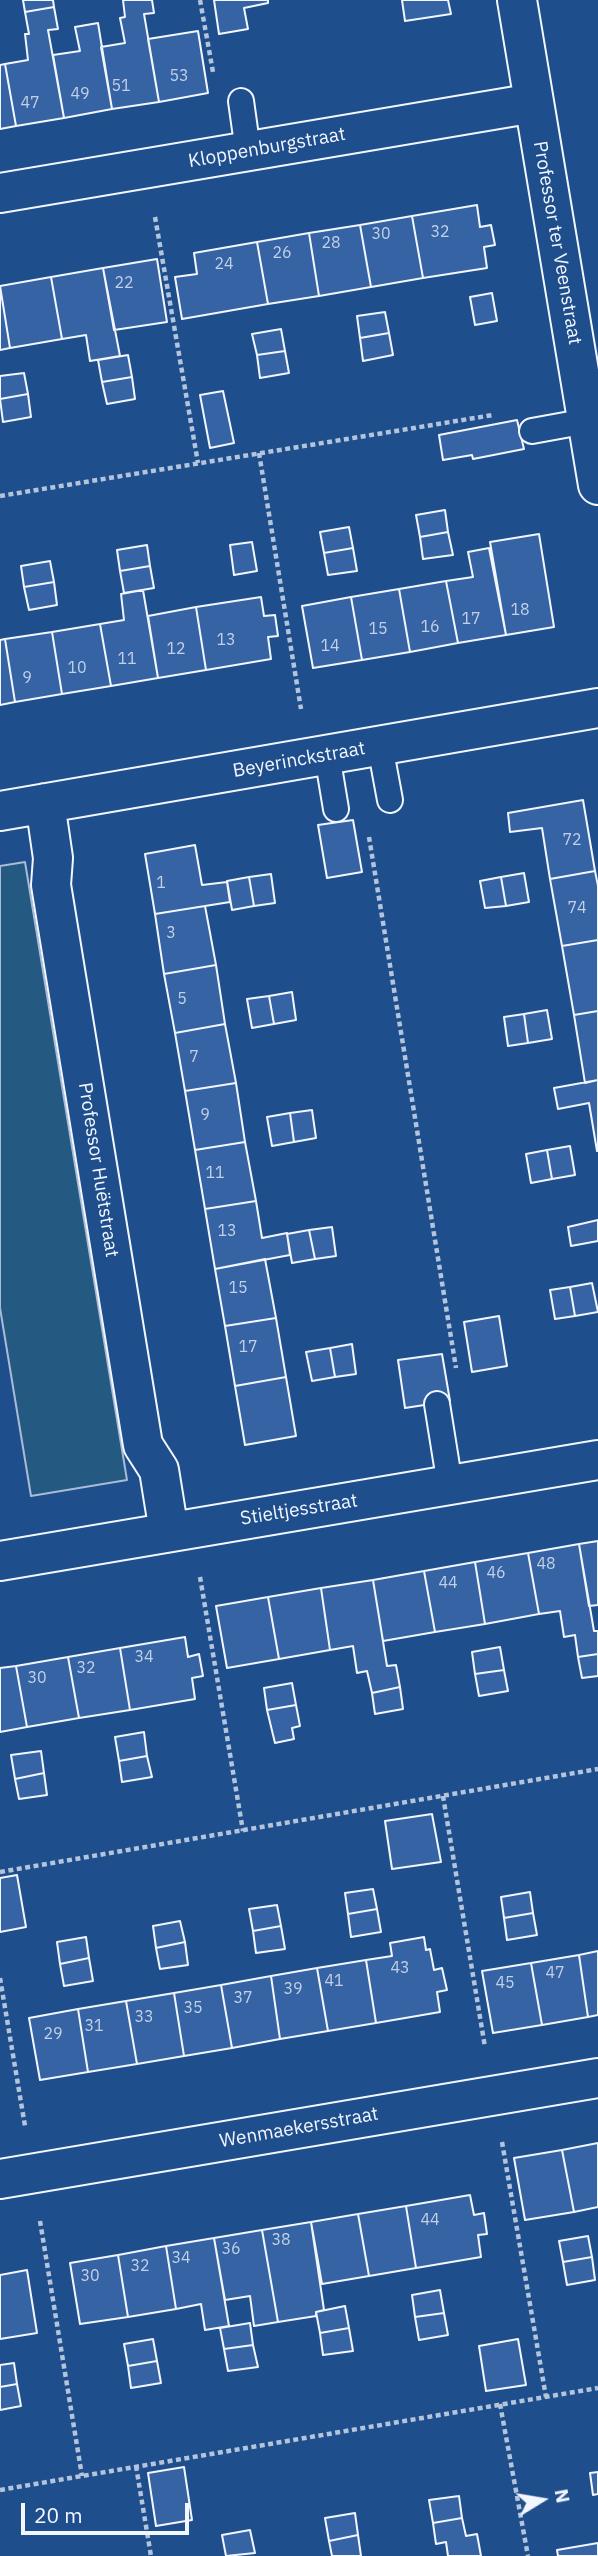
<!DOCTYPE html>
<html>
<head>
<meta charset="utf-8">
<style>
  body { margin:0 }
  #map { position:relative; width:598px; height:2556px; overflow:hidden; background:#1f4e8c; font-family:"IBM Plex Sans",sans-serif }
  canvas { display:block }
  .north { position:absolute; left:507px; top:2465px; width:70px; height:70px; -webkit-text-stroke:5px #1f4e8c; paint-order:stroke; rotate:79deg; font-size:19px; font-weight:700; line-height:28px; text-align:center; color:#f2f6ff }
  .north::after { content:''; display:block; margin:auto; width:24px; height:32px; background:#f2f6ff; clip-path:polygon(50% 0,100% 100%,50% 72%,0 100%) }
  .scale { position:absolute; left:21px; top:2503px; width:168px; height:32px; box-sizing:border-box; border:4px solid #f2f6ff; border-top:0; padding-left:9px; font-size:21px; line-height:24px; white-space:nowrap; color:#f2f6ff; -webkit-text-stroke:5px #1f4e8c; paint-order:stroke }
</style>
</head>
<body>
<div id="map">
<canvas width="598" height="2556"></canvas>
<div class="north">N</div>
<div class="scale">20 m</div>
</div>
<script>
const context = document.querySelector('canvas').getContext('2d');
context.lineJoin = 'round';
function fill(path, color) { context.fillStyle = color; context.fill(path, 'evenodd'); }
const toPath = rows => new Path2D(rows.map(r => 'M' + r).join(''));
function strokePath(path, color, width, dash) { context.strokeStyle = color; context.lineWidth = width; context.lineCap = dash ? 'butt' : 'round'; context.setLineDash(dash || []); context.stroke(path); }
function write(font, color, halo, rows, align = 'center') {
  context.font = font + ' "IBM Plex Sans",sans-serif'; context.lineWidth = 5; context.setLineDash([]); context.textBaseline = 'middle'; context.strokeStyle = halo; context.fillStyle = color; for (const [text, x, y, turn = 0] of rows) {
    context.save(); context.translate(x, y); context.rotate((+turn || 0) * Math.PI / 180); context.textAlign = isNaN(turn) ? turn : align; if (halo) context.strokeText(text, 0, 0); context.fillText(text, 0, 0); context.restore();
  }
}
const green = toPath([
  [25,862,127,1480,31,1496,0,1308,0,866,25,862]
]);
const building = toPath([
  [23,0,53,0,54,7,25,12,23,0],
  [123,0,152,0,154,13,144,14,159,102,112,109,101,47,125,43,120,18,125,17,123,0],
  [214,0,268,0,268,3,244,8,248,29,219,34,214,0],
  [402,0,448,0,451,14,405,21,402,0],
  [54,7,58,29,48,30,64,118,16,126,5,64,28,60,25,34,29,34,25,12,54,7],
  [98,23,112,109,64,118,53,55,80,51,75,27,98,23],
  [198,31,208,93,159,102,148,39,198,31],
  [5,64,16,126,0,129,0,65,5,64],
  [477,205,480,227,491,225,495,245,484,247,487,268,423,278,412,216,477,205],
  [412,216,423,278,371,287,360,225,412,216],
  [360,225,371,287,319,296,309,233,360,225],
  [309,233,319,296,268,304,257,242,309,233],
  [257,242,268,304,182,319,175,277,197,274,194,253,257,242],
  [157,259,167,322,114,330,103,268,157,259],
  [103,268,120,356,90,361,86,335,62,339,51,277,103,268],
  [51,277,62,339,10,348,0,286,51,277],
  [0,286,10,348,0,350,0,286],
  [492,293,497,321,475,325,470,297,492,293],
  [385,312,389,333,360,338,357,316,385,312],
  [281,329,285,351,257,355,252,334,281,329],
  [389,333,393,355,363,361,360,338,389,333],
  [285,351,289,373,260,378,257,355,285,351],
  [128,355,132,377,102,382,98,360,128,355],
  [24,373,28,394,0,399,0,376,24,373],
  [132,377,135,399,107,404,102,382,132,377],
  [223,391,234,443,210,448,200,395,223,391],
  [28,394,31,417,3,422,0,399,28,394],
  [517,420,524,449,473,459,472,455,443,460,439,435,517,420],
  [445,510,448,532,420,537,416,515,445,510],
  [349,527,353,548,324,553,320,532,349,527],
  [448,532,453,555,423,559,420,537,448,532],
  [539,534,554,627,506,635,490,542,539,534],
  [252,542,257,571,234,575,230,545,252,542],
  [147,545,150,566,120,571,117,550,147,545],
  [353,548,357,571,328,575,324,553,353,548],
  [489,548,506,635,458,643,446,581,473,577,468,552,489,548],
  [50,561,54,582,24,587,21,566,50,561],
  [150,566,154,588,124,593,120,571,150,566],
  [446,581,458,643,410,652,399,589,446,581],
  [54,582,57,605,29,610,24,587,54,582],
  [399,589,410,652,362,660,351,597,399,589],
  [143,590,158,678,111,686,100,624,124,620,121,594,143,590],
  [261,597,264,616,275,615,278,636,268,637,271,659,206,670,196,607,261,597],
  [351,597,362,660,313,668,302,606,351,597],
  [196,607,206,670,158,678,148,616,196,607],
  [100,624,111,686,62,694,52,632,100,624],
  [52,632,62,694,15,702,5,639,52,632],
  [5,639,15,702,0,705,0,640,5,639],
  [583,800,595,871,550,879,542,828,510,832,508,813,583,800],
  [353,820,362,872,327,878,318,825,353,820],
  [195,845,202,885,227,882,230,902,155,914,145,854,195,845],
  [595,871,598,886,598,940,562,946,550,879,595,871],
  [524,873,529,902,506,906,501,877,524,873],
  [271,874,275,903,254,906,249,877,271,874],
  [249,877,254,906,232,910,227,881,249,877],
  [501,877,506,906,485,908,480,881,501,877],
  [205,906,216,965,164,974,155,914,205,906],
  [598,940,598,1011,574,1015,562,946,598,940],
  [216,965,225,1024,175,1033,164,974,216,965],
  [292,992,296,1020,274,1024,269,996,292,992],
  [269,996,274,1024,252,1028,247,999,269,996],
  [547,1010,552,1039,528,1043,524,1014,547,1010],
  [598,1011,598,1080,585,1083,574,1015,598,1011],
  [524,1014,528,1043,508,1046,504,1017,524,1014],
  [225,1024,236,1083,185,1091,175,1033,225,1024],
  [598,1080,598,1151,597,1151,589,1103,558,1109,554,1088,598,1080],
  [236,1083,245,1142,195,1150,185,1091,236,1083],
  [312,1110,316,1138,294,1142,290,1113,312,1110],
  [290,1113,294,1142,272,1146,267,1117,290,1113],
  [245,1142,256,1201,205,1209,195,1150,245,1142],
  [570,1146,575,1175,552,1179,547,1150,570,1146],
  [547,1150,552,1179,531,1183,526,1154,547,1150],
  [256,1201,262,1238,287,1233,290,1255,215,1269,205,1209,256,1201],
  [598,1220,598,1241,571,1246,568,1227,598,1220],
  [332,1227,336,1256,315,1259,309,1230,332,1227],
  [309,1230,315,1259,292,1263,287,1234,309,1230],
  [265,1259,276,1318,225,1326,215,1269,265,1259],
  [592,1283,598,1312,575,1316,570,1287,592,1283],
  [570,1287,575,1316,555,1319,550,1290,570,1287],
  [499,1316,507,1366,472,1372,464,1322,499,1316],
  [276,1318,286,1377,235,1386,225,1326,276,1318],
  [352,1344,356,1374,335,1377,330,1348,352,1344],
  [330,1348,335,1377,312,1381,306,1352,330,1348],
  [442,1354,450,1401,405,1408,398,1360,442,1354],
  [286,1377,296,1436,245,1445,235,1386,286,1377],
  [598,1541,598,1605,589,1606,579,1544,598,1541],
  [579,1544,594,1631,598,1631,598,1654,578,1657,575,1635,564,1637,560,1611,539,1614,528,1553,579,1544],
  [528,1553,539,1614,485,1624,475,1562,528,1553],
  [475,1562,485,1624,435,1632,424,1571,475,1562],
  [424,1571,435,1632,383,1641,373,1580,424,1571],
  [373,1580,387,1666,396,1665,400,1687,372,1693,367,1671,357,1673,353,1646,330,1650,321,1588,373,1580],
  [321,1588,330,1650,279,1659,268,1597,321,1588],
  [268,1597,279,1659,227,1668,216,1606,268,1597],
  [185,1637,188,1657,199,1654,203,1676,192,1678,195,1699,130,1710,120,1648,185,1637],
  [500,1647,504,1670,475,1674,472,1652,500,1647],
  [120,1648,130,1710,79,1718,68,1657,120,1648],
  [598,1654,598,1676,582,1678,578,1657,598,1654],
  [68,1657,79,1718,27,1727,16,1666,68,1657],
  [16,1666,27,1727,0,1732,0,1668,16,1666],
  [504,1670,508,1691,479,1696,475,1674,504,1670],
  [292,1683,296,1705,267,1710,264,1688,292,1683],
  [400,1687,403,1709,375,1714,372,1693,400,1687],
  [296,1705,300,1726,292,1728,294,1739,275,1743,267,1710,296,1705],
  [144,1732,147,1756,119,1761,115,1737,144,1732],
  [41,1751,44,1773,15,1779,11,1755,41,1751],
  [147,1756,152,1777,122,1782,119,1761,147,1756],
  [44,1773,47,1795,19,1799,15,1779,44,1773],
  [432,1814,441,1862,392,1869,385,1821,432,1814],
  [17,1875,26,1927,0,1932,0,1878,17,1875],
  [373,1889,377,1909,348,1914,345,1893,373,1889],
  [530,1892,533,1913,504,1918,501,1897,530,1892],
  [277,1905,281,1926,253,1931,249,1909,277,1905],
  [377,1909,381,1932,351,1937,348,1914,377,1909],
  [533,1913,537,1935,507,1940,504,1918,533,1913],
  [180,1921,185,1942,156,1948,153,1926,180,1921],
  [281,1926,285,1949,256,1953,253,1931,281,1926],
  [86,1937,89,1958,60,1964,57,1942,86,1937],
  [424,1937,426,1950,430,1949,434,1970,442,1968,447,1990,437,1992,440,2012,376,2023,366,1960,392,1956,390,1943,424,1937],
  [185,1942,188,1965,160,1969,156,1948,185,1942],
  [598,1951,598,2015,588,2017,579,1955,598,1951],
  [579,1955,588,2017,542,2025,531,1963,579,1955],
  [89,1958,93,1981,64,1986,60,1964,89,1958],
  [366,1960,376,2023,328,2031,317,1968,366,1960],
  [531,1963,542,2025,493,2033,482,1971,531,1963],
  [317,1968,328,2031,280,2039,271,1976,317,1968],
  [271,1976,280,2039,232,2048,221,1985,271,1976],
  [221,1985,232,2048,184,2056,174,1993,221,1985],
  [174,1993,184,2056,137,2064,126,2001,174,1993],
  [126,2001,137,2064,88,2072,78,2009,126,2001],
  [78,2009,88,2072,40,2080,29,2018,78,2009],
  [598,2143,598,2207,574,2212,562,2150,598,2143],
  [562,2150,574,2212,525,2220,514,2158,562,2150],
  [470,2195,474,2215,484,2213,487,2234,478,2235,481,2257,416,2268,406,2206,470,2195],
  [406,2206,416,2268,369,2276,358,2214,406,2206],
  [358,2214,369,2276,322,2284,311,2222,358,2214],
  [311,2222,324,2310,316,2312,316,2316,278,2322,262,2230,311,2222],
  [262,2230,278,2322,254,2326,250,2296,225,2300,214,2238,262,2230],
  [588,2236,592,2257,563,2262,559,2241,588,2236],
  [214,2238,229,2326,205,2330,201,2304,176,2309,166,2246,214,2238],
  [166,2246,176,2309,128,2317,118,2255,166,2246],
  [118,2255,128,2317,80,2324,70,2263,118,2255],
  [592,2257,595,2280,567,2285,563,2262,592,2257],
  [27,2270,37,2333,0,2339,0,2275,27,2270],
  [440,2290,444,2313,415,2317,412,2295,440,2290],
  [345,2306,349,2328,320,2333,316,2312,345,2306],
  [444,2313,448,2335,419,2340,415,2317,444,2313],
  [250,2323,253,2345,224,2349,220,2328,250,2323],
  [349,2328,353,2351,323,2355,320,2333,349,2328],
  [153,2339,157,2361,128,2366,124,2344,153,2339],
  [518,2339,526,2385,486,2391,479,2346,518,2339],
  [253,2345,258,2367,228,2371,224,2349,253,2345],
  [157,2361,161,2383,131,2388,128,2366,157,2361],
  [14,2363,17,2384,0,2387,0,2365,14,2363],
  [17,2384,21,2406,0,2410,0,2387,17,2384],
  [184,2467,192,2520,156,2526,148,2473,184,2467],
  [598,2472,598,2494,593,2495,590,2473,598,2472],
  [459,2496,462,2518,433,2523,429,2500,459,2496],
  [355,2513,358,2535,329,2541,325,2518,355,2513],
  [462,2518,466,2536,477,2534,481,2556,448,2556,446,2542,436,2544,433,2523,462,2518],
  [250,2530,255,2553,226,2556,222,2535,250,2530],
  [358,2535,361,2556,332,2556,329,2541,358,2535],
  [598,2543,598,2556,558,2556,557,2550,598,2543]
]);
const path = toPath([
  [200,0,213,72],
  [155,217,198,463],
  [259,453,301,709],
  [0,496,493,415],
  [369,837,456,1368],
  [200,1577,243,1831],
  [443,1796,485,2047],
  [0,1872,598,1769],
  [0,1978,25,2126],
  [502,2142,546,2397],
  [40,2221,82,2476],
  [500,2404,528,2556],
  [136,2466,151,2556],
  [0,2490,598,2388]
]);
const service = toPath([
  [241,101,248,151],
  [532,431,587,421],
  [380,746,390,800],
  [327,755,336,809],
  [437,1404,450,1485]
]);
const minor = toPath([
  [517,0,598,485],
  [0,193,534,103],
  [45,803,53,858,51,885,143,1445,159,1470,169,1532],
  [0,811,598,708],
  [0,1561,598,1460],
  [0,2179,598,2078]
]);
const numberNames = [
  ["53",179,76],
  ["51",121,86],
  ["49",80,94],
  ["47",30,103],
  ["32",440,232],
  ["30",381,234],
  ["28",331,243],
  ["26",282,253],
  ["24",224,264],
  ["22",124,283],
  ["18",520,610],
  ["17",471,619],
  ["16",430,627],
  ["15",378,629],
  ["13",226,640],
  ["14",330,646],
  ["12",176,649],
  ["11",127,659],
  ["10",77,668],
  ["9",27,678],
  ["72",572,840],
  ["1",161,883],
  ["74",577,908],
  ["3",171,933],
  ["5",182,999],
  ["7",194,1057],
  ["9",205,1115],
  ["11",215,1173],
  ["13",227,1231],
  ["15",238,1288],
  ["17",248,1347],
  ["48",546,1564],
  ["46",496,1573],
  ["44",448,1583],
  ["34",144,1657],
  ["32",86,1668],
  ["30",37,1678],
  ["43",400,1968],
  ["47",555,1973],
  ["41",334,1981],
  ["45",505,1983],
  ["39",293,1989],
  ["37",243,1998],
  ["35",193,2008],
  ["33",144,2017],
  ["31",94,2026],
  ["29",53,2034],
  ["44",430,2220],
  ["38",281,2240],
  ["36",231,2249],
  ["34",181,2258],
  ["32",140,2266],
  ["30",90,2276]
];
const streetNames = [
  ["Kloppenburgstraat",267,148,-10],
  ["Professor ter Veenstraat",557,243,80],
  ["Beyerinckstraat",299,760,-10],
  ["Professor Huëtstraat",98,1170,81],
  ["Stieltjesstraat",299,1510,-9],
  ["Wenmaekersstraat",299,2128,-10]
];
fill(green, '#245a82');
strokePath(green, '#a8bbd7', 2);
fill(building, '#3563a3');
strokePath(building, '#f2f6ff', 2);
strokePath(service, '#f2f6ff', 28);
strokePath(minor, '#f2f6ff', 42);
strokePath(path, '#b3c4dc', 4.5, [5, 3.5]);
strokePath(service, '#1f4e8c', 24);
strokePath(minor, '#1f4e8c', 38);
write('16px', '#c3d1e8', null, numberNames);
write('19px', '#f2f6ff', '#1f4e8c', streetNames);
</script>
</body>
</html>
